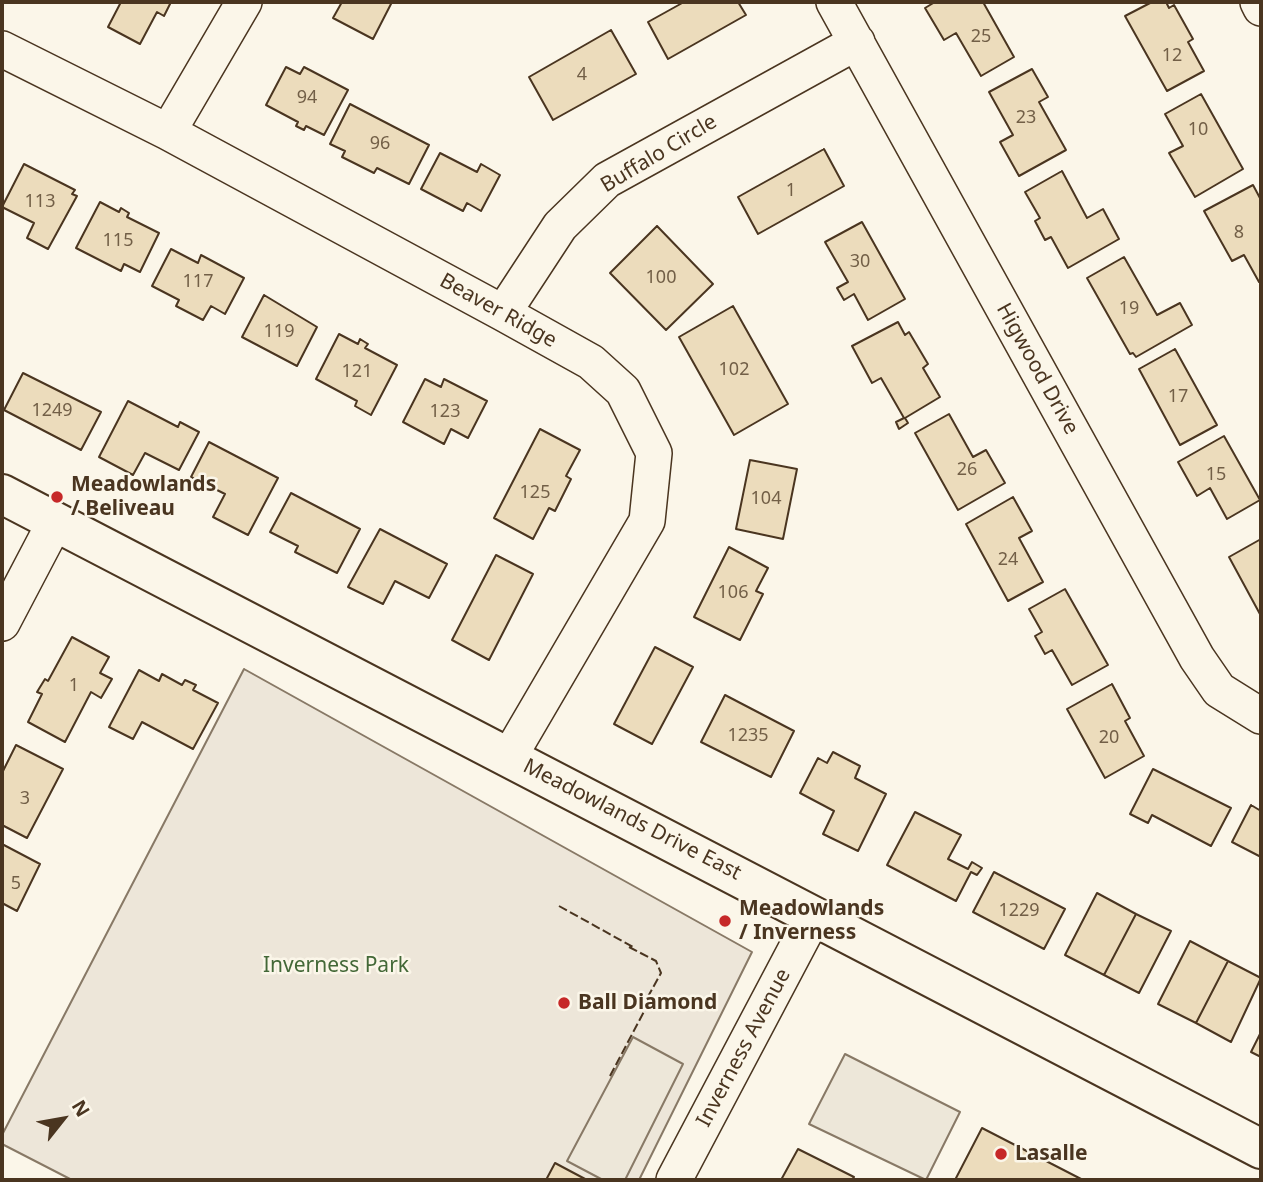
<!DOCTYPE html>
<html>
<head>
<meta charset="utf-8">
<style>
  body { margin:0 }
  #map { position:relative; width:1263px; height:1182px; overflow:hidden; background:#fbf6e9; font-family:"Noto Sans",sans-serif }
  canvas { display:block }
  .frame { position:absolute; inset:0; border:4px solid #4a3520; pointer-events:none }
  .north { position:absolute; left:28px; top:1084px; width:70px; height:70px; -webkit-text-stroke:5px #fbf6e9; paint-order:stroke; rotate:59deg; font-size:19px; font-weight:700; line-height:28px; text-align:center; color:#4a3520 }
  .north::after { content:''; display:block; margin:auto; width:24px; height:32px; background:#4a3520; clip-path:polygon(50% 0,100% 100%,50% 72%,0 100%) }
</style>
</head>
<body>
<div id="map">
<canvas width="1263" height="1182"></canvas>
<div class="frame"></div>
<div class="north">N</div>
</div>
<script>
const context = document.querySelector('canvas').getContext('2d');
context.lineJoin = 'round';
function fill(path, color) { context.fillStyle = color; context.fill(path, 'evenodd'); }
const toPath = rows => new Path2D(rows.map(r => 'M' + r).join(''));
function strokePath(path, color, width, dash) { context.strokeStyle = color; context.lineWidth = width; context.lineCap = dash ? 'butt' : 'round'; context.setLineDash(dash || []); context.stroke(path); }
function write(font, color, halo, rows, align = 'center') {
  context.font = font + ' "Noto Sans",sans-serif'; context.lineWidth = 5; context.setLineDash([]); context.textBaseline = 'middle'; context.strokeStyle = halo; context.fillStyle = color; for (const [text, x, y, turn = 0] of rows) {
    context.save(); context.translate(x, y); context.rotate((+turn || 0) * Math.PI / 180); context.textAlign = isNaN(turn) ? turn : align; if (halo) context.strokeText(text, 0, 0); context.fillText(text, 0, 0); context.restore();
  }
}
const green = toPath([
  [244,669,752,952,639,1180,72,1180,2,1144,2,1135,244,669]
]);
const parking = toPath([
  [633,1037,683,1064,625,1180,603,1180,567,1161,633,1037],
  [845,1054,960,1112,926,1180,809,1124,845,1054]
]);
const building = toPath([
  [121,2,171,2,164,16,157,12,140,44,108,27,121,2],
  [342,2,392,2,373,39,333,18,342,2],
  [684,2,738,2,746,15,668,59,648,22,684,2],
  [935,2,983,2,1014,57,981,76,956,33,944,40,925,8,935,2],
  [1152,2,1166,2,1169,8,1174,5,1193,39,1188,42,1204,71,1167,91,1125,16,1152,2],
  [611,30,636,74,553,120,529,77,611,30],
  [286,67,300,74,304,67,348,90,324,135,306,126,304,130,296,126,298,122,266,105,286,67],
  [1032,69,1048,97,1039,102,1066,150,1019,176,1000,142,1013,135,989,92,1032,69],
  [1201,94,1243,169,1195,197,1169,153,1183,146,1165,114,1201,94],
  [350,104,429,145,409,184,377,168,374,173,342,157,345,151,330,144,350,104],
  [824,149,844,186,758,234,738,197,824,149],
  [440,153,477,172,481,164,500,175,481,211,467,203,463,211,421,189,440,153],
  [24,164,75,190,72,194,77,196,48,249,27,238,34,223,2,207,24,164],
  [1062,171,1087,218,1103,209,1119,239,1068,268,1051,237,1045,240,1035,221,1040,218,1025,192,1062,171],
  [1253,185,1261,200,1261,281,1259,282,1244,255,1232,261,1204,211,1253,185],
  [100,202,119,212,121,208,129,213,127,217,159,233,140,272,124,264,121,271,76,248,100,202],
  [862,222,905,299,868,320,854,294,844,300,837,288,848,282,825,242,862,222],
  [657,226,713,284,666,330,610,273,657,226],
  [171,249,198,263,201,255,244,278,225,314,211,306,203,320,176,306,179,300,152,286,171,249],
  [1124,257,1157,315,1180,303,1192,325,1136,357,1133,353,1130,354,1087,278,1124,257],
  [264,295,317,327,297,366,242,337,264,295],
  [733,306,788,404,734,435,679,337,733,306],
  [898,322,905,335,909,332,928,364,923,368,940,397,905,418,908,423,899,429,896,422,904,418,881,378,872,383,852,346,898,322],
  [339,334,358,344,360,339,368,344,365,348,397,365,371,415,355,406,357,401,316,379,339,334],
  [1175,349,1217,425,1180,445,1139,369,1175,349],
  [23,373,101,412,81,450,4,410,23,373],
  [425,379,441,387,444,379,487,401,468,438,451,429,444,444,403,422,425,379],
  [128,401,178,427,180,422,199,432,179,470,145,453,133,475,99,457,128,401],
  [949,414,973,457,986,450,1005,483,958,510,915,433,949,414],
  [540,429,580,450,566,476,571,479,555,511,549,508,533,539,494,518,540,429],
  [1224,436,1260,500,1227,519,1210,488,1197,496,1178,462,1224,436],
  [209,442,278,478,248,535,213,517,225,494,191,477,209,442],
  [750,460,797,469,783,539,736,529,750,460],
  [291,493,360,529,337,573,295,552,298,546,270,532,291,493],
  [1013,497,1032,531,1019,538,1043,582,1008,601,966,524,1013,497],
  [380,529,447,564,429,598,395,581,383,604,348,587,380,529],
  [1261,539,1261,616,1229,557,1261,539],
  [729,547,768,568,756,591,763,594,740,640,694,617,729,547],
  [496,555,533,574,489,660,452,640,496,555],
  [1065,589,1108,665,1072,685,1052,650,1045,654,1035,636,1042,632,1029,609,1065,589],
  [72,637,109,657,100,673,112,679,101,698,91,692,65,742,28,722,42,694,37,692,45,679,48,681,72,637],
  [655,647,693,667,652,744,614,724,655,647],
  [139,670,159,681,162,674,182,685,185,680,196,685,193,690,218,703,193,749,142,722,133,739,109,727,139,670],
  [1112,684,1130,718,1125,721,1144,756,1105,778,1067,709,1112,684],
  [725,695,794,731,771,777,701,742,725,695],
  [16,745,63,769,27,838,2,825,2,773,16,745],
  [833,752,860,766,855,778,886,794,858,851,823,834,834,811,800,793,818,758,827,763,833,752],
  [1153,769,1231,808,1211,846,1152,815,1148,823,1130,814,1153,769],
  [1251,805,1261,811,1261,857,1232,842,1251,805],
  [915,812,961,835,948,859,968,869,972,862,982,868,977,875,971,872,956,901,887,865,915,812],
  [2,844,40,864,17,911,2,903,2,844],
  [994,872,1065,909,1044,949,973,912,994,872],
  [1097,893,1136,914,1104,975,1065,955,1097,893],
  [1136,914,1171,931,1139,993,1104,975,1136,914],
  [1190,941,1228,961,1196,1023,1158,1004,1190,941],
  [1228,961,1261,978,1231,1042,1196,1023,1228,961],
  [1261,1032,1261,1057,1251,1052,1261,1032],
  [982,1128,1083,1180,955,1180,982,1128],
  [798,1149,854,1177,852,1180,781,1180,798,1149],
  [555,1163,587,1180,546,1180,555,1163]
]);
const minor = toPath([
  [834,2,1197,658,1219,690,1261,716],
  [1258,2,1261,8],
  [2,49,168,132,503,313,591,362,623,391,654,453,647,521,509,757],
  [168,132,244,2],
  [503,313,560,226,607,180,857,42],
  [2,623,55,522],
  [674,1180,814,915]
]);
const major = toPath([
  [2,494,1261,1149]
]);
const fence = toPath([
  [559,906,633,947],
  [629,947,656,961,661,973,645,1002],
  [610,1076,648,1004]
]);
const markers = [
  [57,497,7,"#c62828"],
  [725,921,7,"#c62828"],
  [564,1003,7,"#c62828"],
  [1001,1154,7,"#c62828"]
];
const numberNames = [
  ["25",981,37],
  ["12",1172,56],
  ["4",582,75],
  ["94",307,98],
  ["23",1026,118],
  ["10",1198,130],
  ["96",380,144],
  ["1",791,191],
  ["113",40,202],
  ["8",1239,233],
  ["115",118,241],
  ["30",860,262],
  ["100",661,278],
  ["117",198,282],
  ["19",1129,309],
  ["119",279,332],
  ["102",734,370],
  ["121",357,372],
  ["17",1178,397],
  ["1249",52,411],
  ["123",445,412],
  ["26",967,470],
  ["15",1216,475],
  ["125",535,493],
  ["104",766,499],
  ["24",1008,560],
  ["106",733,593],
  ["1",74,686],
  ["1235",748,736],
  ["20",1109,738],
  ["3",25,799],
  ["5",16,884],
  ["1229",1019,911]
];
const streetNames = [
  ["Buffalo Circle",659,154,-31],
  ["Beaver Ridge",498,311,29],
  ["Higwood Drive",1037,369,61],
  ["Meadowlands Drive East",632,820,27],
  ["Inverness Avenue",744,1048,-62]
];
const poiNames = [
  ["Meadowlands",71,485],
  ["/ Beliveau",71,509],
  ["Meadowlands",739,909],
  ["/ Inverness",739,933],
  ["Ball Diamond",578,1003],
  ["Lasalle",1015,1154]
];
const parkNames = [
  ["Inverness Park",336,966]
];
fill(green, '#ede6d9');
strokePath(green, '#887966', 2);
fill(parking, '#ede7d9');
strokePath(parking, '#887966', 2);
fill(building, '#ecdcbc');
strokePath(building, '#4a3520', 2);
strokePath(minor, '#4a3520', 38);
strokePath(major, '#4a3520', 42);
strokePath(minor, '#fbf6e9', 35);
strokePath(major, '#fbf6e9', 38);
strokePath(fence, '#4a3520', 2, [9, 3.5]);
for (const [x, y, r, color] of markers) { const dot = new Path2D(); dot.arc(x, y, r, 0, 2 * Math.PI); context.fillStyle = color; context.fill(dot); strokePath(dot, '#fbf6e9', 2.5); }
write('18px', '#725f47', null, numberNames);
write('21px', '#4a3520', '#fbf6e9', streetNames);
write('bold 21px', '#4a3520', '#fbf6e9', poiNames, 'left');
write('21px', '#436837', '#fbf6e9', parkNames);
</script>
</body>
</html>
